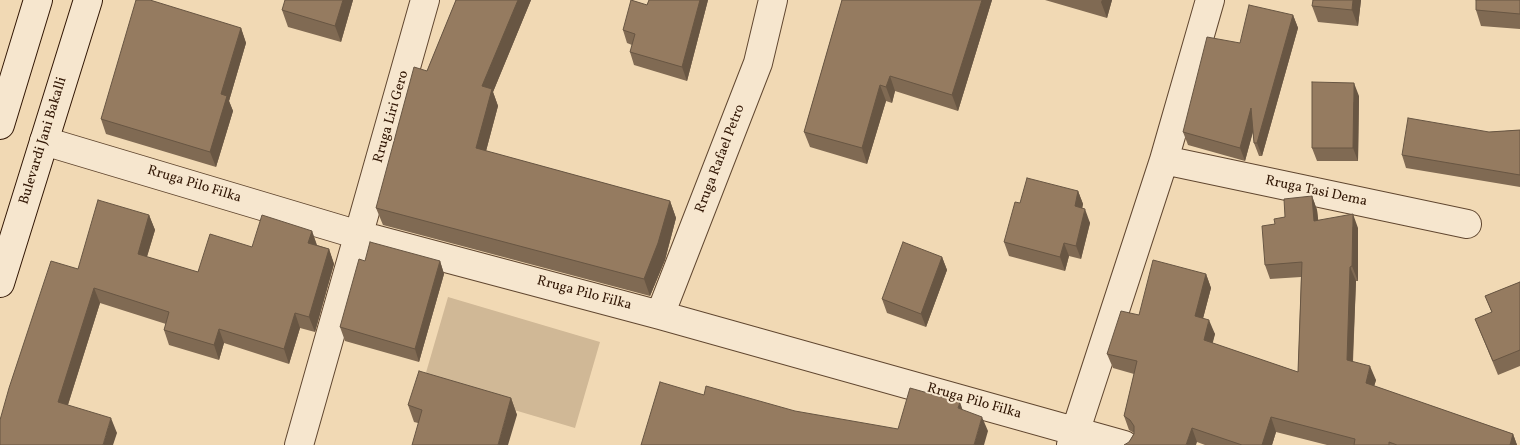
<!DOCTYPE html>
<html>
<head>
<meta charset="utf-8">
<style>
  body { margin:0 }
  canvas { display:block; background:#f1d9b4 }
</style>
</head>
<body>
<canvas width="1520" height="445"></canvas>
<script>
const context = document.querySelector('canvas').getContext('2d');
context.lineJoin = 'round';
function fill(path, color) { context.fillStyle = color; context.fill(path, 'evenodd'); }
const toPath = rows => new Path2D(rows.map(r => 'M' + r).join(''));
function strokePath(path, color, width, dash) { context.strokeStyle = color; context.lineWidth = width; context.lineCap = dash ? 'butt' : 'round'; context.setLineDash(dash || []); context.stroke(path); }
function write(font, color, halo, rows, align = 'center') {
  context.font = font + ' Vollkorn,serif'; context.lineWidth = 4; context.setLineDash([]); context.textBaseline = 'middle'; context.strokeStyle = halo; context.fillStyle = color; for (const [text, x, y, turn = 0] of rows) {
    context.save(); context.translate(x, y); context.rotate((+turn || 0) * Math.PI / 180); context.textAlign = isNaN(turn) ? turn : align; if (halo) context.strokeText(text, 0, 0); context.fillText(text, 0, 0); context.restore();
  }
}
const green = toPath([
  [448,297,600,342,575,428,423,383]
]);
const minor = toPath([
  [44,141,359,235,660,315,1124,445],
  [1164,160,1467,224],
  [660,315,758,63,773,0],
  [299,445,425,0],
  [1071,445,1164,160,1210,0]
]);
const secondary = toPath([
  [0,125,38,0],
  [0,283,88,0]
]);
const wall = toPath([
  [353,0,341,42,288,27,282,10],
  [456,0,531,0,493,92,498,106,486,151,670,201,676,218,665,260,650,296,383,225,376,208,427,71],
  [649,0,708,0,687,81,634,65,630,52,632,45,627,43,623,30,647,5],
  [842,0,992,0,958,111,895,91,892,103,886,101,867,164,810,147,804,132],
  [1045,0,1112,0,1107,18],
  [1361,0,1358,26,1318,22,1312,6],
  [1520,0,1520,29,1481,26,1476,10],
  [1293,15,1298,28,1262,156,1259,156,1254,143,1253,131,1245,161,1188,145,1183,132,1240,43],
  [241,28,246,43,229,101,233,111,216,167,106,134,101,119],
  [1359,96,1358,161,1317,161,1312,148],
  [1520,130,1520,187,1406,168,1402,155,1489,132],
  [1078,191,1083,204,1082,208,1090,223,1081,259,1069,256,1065,271,1009,256,1004,242,1020,203],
  [1312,196,1317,210,1318,220,1358,228,1358,281,1356,281,1353,362,1376,380,1374,386,1513,434,1517,445,1327,445,1276,432,1272,445,1205,445,1197,442,1129,442,1134,433,1129,430,1124,416,1134,374,1113,368,1107,354,1139,315,1206,274,1211,288,1203,318,1215,334,1212,343,1298,372,1301,277,1270,279,1265,265,1275,224,1285,217],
  [149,215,155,230,147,257,198,272,252,247,312,231,317,245,329,249,334,264,315,332,300,328,289,364,224,343,219,360,169,345,164,330,166,324,100,303,68,405,117,433,0,445,78,269],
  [942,257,947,270,926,327,887,313,882,299],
  [365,261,440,261,444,274,419,362,345,341,340,327],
  [1520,282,1520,366,1498,375,1475,319,1492,313,1485,296],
  [511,398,517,415,418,423,414,422,408,405]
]);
const shadedWall = toPath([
  [343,0,353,0,341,42,335,26],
  [518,0,531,0,493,92,498,106,482,166,476,148,482,86],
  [700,0,708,0,687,81,682,67],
  [982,0,992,0,958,111,952,95],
  [1102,0,1112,0,1107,18,1101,2],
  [1353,0,1361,0,1358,26,1352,10],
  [1293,15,1298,28,1262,156,1257,143],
  [241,28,246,43,229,101,233,111,216,167,210,152,221,94],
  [890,76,895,91,892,103,886,87],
  [1354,83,1359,96,1358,161,1353,148],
  [880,85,886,101,867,164,862,148],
  [1251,108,1256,121,1245,161,1240,148],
  [1078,191,1083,204,1080,220,1075,206],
  [1312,196,1317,210,1320,235,1314,221],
  [670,201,676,218,665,260,650,296,644,279],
  [1085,209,1090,223,1081,259,1076,246],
  [1353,214,1358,228,1358,281,1352,266],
  [149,215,155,230,143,269,138,254],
  [312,231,317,246,308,243],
  [1064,243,1069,256,1065,271,1060,257],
  [329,249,334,264,315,332,309,317],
  [942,257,947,270,926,327,921,314],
  [440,261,444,274,419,362,415,349],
  [1350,267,1356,281,1352,375,1347,360],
  [1206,274,1211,288,1200,330,1195,316],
  [94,288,100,303,64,417,58,402],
  [295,313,300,328,289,364,284,349],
  [1209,320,1215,334,1210,354,1204,340],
  [219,329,224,343,219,360,214,345],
  [1370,366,1376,380,1371,397,1366,383],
  [511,398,517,415,508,445,498,445],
  [960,402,965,417,958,408],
  [982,417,988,431,984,445,974,445],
  [1271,417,1276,432,1272,445,1262,445],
  [111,418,117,433,113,445,103,445],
  [1192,428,1197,442,1196,445,1186,445],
  [1513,434,1517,445,1510,445]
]);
const building = toPath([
  [136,0,150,0,241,28,221,94,227,96,210,152,101,119,136,0],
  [285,0,343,0,335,26,282,10,285,0],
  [456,0,518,0,482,86,492,89,476,148,670,201,658,243,644,279,376,208,414,67,427,71,456,0],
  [631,0,647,5,649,0,700,0,682,67,630,52,635,34,623,30,631,0],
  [842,0,982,0,952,95,890,76,886,87,880,85,862,148,804,132,842,0],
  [1313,0,1353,0,1352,10,1312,6,1313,0],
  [1476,0,1520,0,1520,14,1476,10,1476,0],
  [1249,5,1293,15,1257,143,1254,143,1251,108,1240,148,1183,132,1207,37,1240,43,1249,5],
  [1312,82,1354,83,1353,148,1312,148,1312,82],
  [1408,118,1489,132,1520,130,1520,175,1402,155,1408,118],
  [1027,178,1078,191,1075,206,1085,209,1076,246,1064,243,1060,257,1004,242,1015,202,1020,203,1027,178],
  [1312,196,1314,221,1353,214,1352,266,1350,267,1347,360,1370,366,1366,383,1513,434,1510,445,1397,445,1389,442,1389,445,1354,445,1355,439,1271,417,1262,445,1242,445,1192,428,1186,445,1124,445,1129,442,1134,434,1134,426,1130,420,1124,416,1137,361,1107,354,1121,311,1139,315,1153,260,1206,274,1195,316,1209,320,1204,340,1298,372,1302,262,1265,265,1262,226,1275,224,1274,219,1285,217,1284,199,1312,196],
  [98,200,149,215,138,254,198,272,210,234,252,247,262,215,312,231,308,243,329,249,309,317,295,313,284,349,219,329,214,345,164,330,169,312,94,288,58,402,111,418,103,445,0,445,0,420,9,388,51,261,78,269,98,200],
  [370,242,440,261,415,349,340,327,359,259,365,261,370,242],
  [903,242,942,257,921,314,882,299,903,242],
  [1520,282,1520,350,1493,361,1475,319,1492,312,1485,296,1520,282],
  [419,371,511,398,498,445,412,445,422,410,408,405,419,371],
  [660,382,704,395,706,386,795,411,898,429,910,388,960,402,958,408,982,417,974,445,641,445,660,382]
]);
const streetNames = [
  ["Rruga Liri Gero",392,117,-74],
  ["Bulevardi Jani Bakalli",44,141,-73],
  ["Rruga Rafael Petro",721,159,-69],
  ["Rruga Pilo Filka",194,185,17],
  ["Rruga Tasi Dema",1316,192,12],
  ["Rruga Pilo Filka",584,294,15],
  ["Rruga Pilo Filka",974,402,16]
];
fill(green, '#d0b896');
strokePath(minor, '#614730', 30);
strokePath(secondary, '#311604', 30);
strokePath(minor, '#f6e6ce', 28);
strokePath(secondary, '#f6e6ce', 28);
fill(wall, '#806a53');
fill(shadedWall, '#685643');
fill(building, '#957b60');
strokePath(building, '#685643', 1);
write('14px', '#311604', '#f6e6ce', streetNames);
</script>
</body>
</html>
